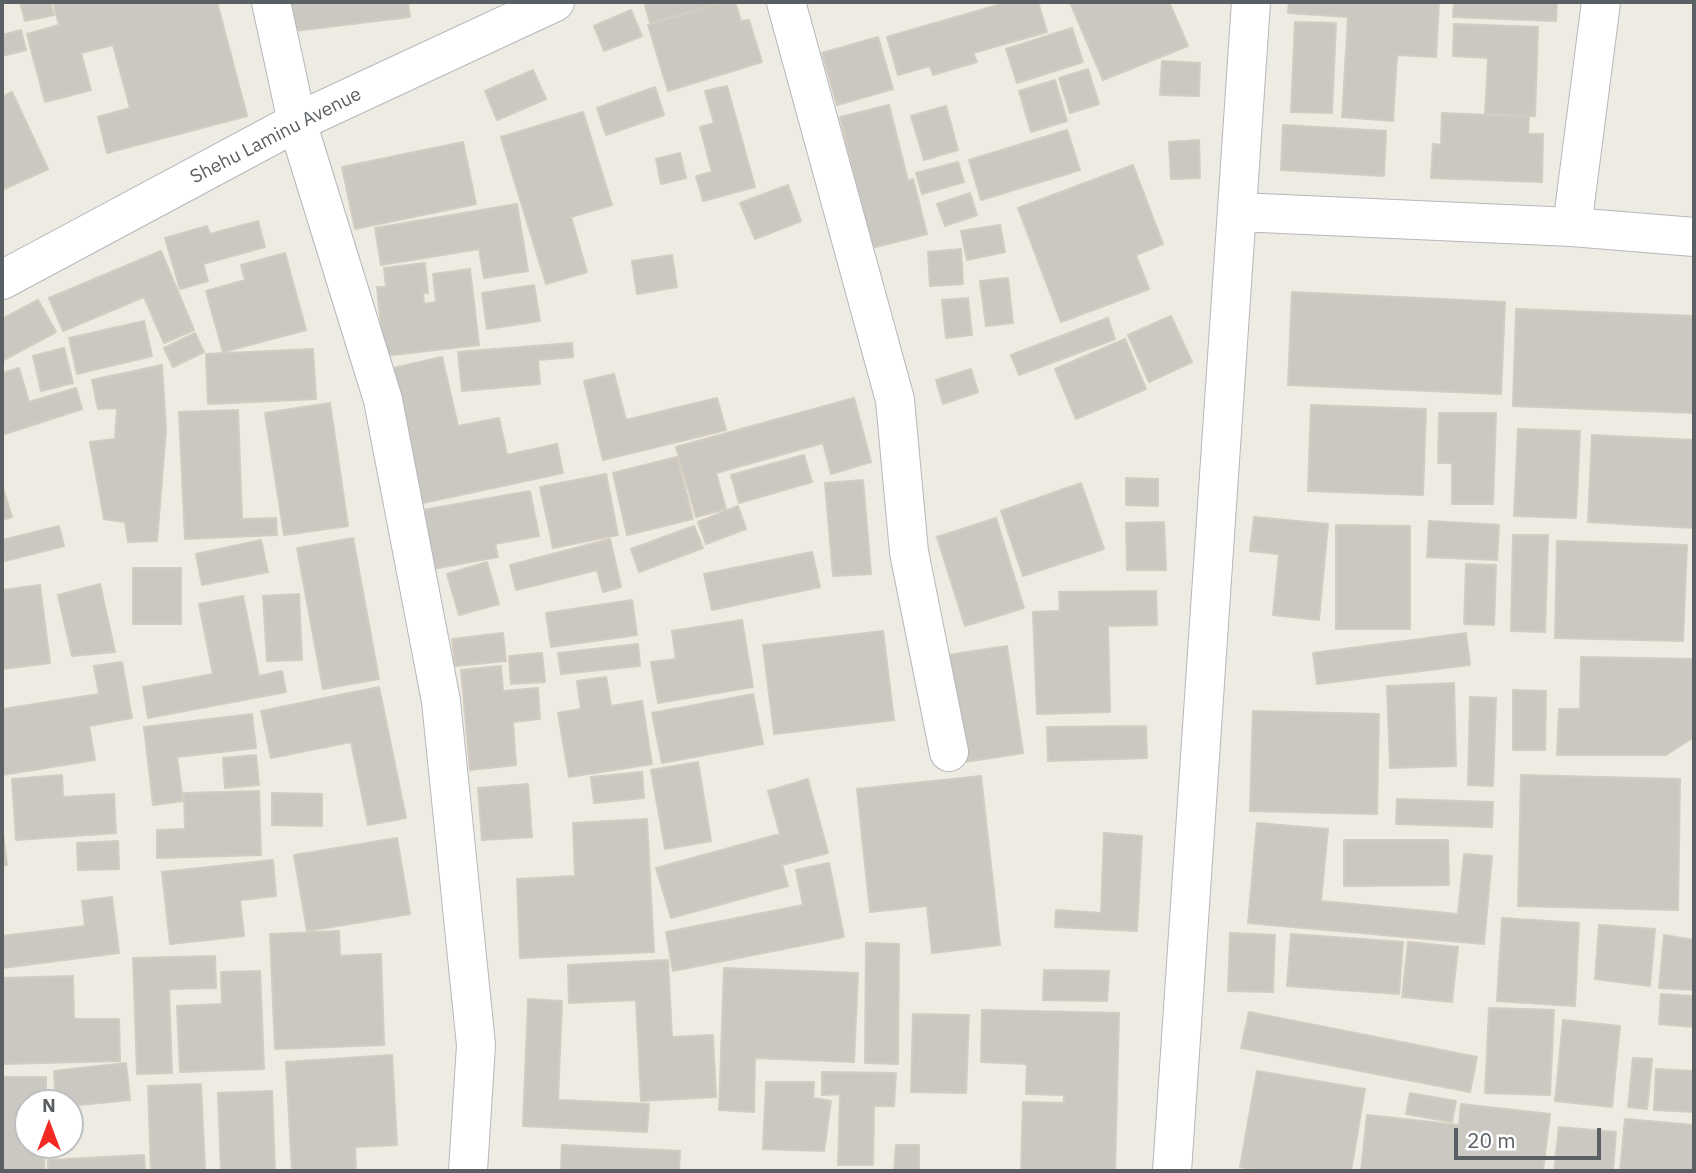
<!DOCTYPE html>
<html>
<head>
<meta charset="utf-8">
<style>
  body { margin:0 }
  #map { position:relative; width:1696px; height:1173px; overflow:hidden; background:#eeebe2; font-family:"IBM Plex Sans",sans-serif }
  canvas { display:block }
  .frame { position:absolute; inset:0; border:4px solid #5a5f63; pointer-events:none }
  .north { position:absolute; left:14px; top:1089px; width:70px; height:70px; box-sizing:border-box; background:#fff; border:2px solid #bdbfc1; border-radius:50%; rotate:0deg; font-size:19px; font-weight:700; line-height:28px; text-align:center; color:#5a5f63 }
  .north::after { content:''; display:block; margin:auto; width:24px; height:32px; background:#f12a24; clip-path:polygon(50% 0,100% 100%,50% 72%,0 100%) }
  .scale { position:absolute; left:1454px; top:1128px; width:147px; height:32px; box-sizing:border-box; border:4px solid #5a5f63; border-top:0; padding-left:9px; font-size:21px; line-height:24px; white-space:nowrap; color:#5a5f63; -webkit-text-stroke:5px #fff; paint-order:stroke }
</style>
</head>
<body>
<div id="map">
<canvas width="1696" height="1173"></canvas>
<div class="frame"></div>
<div class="north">N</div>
<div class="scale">20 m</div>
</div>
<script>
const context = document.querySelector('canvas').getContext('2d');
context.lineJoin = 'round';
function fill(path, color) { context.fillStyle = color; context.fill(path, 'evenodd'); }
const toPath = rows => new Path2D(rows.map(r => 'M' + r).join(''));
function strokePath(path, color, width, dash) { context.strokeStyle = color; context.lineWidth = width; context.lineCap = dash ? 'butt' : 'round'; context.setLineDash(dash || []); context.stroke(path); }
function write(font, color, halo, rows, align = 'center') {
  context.font = font + ' "IBM Plex Sans",sans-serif'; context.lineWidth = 6; context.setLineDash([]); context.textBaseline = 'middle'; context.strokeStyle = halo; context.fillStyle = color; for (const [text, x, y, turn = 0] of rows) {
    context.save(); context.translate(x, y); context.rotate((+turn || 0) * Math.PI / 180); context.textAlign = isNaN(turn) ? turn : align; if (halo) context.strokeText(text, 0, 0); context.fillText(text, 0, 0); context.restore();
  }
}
const building = toPath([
  [20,2,50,2,54,15,25,21,20,2],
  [53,2,217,2,247,116,107,153,98,117,130,108,113,45,81,53,91,90,45,102,27,34,59,25,53,2],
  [291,2,408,2,410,17,294,31,291,2],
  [657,2,723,2,650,23,645,5,657,2],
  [726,2,735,2,741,21,749,20,762,62,668,91,648,25,726,2],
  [1008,2,1038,2,1047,32,973,53,977,62,933,75,930,66,898,75,887,37,1008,2],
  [1070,2,1169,2,1188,46,1103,80,1070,2],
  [1289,2,1439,2,1436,57,1397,55,1393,121,1342,117,1348,17,1288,13,1289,2],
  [1454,2,1557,2,1556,21,1453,17,1454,2],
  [631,10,642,36,604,51,594,26,631,10],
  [1295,22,1336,23,1332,113,1291,112,1295,22],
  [1454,24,1538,27,1535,116,1485,114,1488,58,1453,56,1454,24],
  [1072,28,1083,62,1017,83,1006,49,1072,28],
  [21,30,26,50,2,56,2,35,21,30],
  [878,37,893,89,837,105,822,53,878,37],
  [1162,61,1200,63,1199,96,1160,95,1162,61],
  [1088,69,1099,104,1070,113,1059,78,1088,69],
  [533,70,546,99,497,120,485,91,533,70],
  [1055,80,1067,121,1031,132,1019,91,1055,80],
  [727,86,755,187,703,201,696,176,712,172,700,127,714,123,705,91,727,86],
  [655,87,664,115,606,135,597,108,655,87],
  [12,92,48,169,2,190,2,97,12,92],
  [889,105,908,181,913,179,927,234,872,248,840,117,889,105],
  [946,106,958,150,924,160,911,116,946,106],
  [583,112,612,205,571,217,587,272,546,284,501,137,583,112],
  [1442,113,1529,117,1528,134,1543,134,1542,182,1431,178,1433,144,1441,145,1442,113],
  [1283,125,1386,131,1384,176,1281,170,1283,125],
  [1067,130,1080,170,981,200,969,160,1067,130],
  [1199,140,1200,178,1171,179,1169,142,1199,140],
  [463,142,476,204,355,229,342,167,463,142],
  [680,153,686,178,661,184,656,159,680,153],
  [958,162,964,182,922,194,916,173,958,162],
  [1133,165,1163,244,1136,255,1149,289,1061,322,1018,208,1133,165],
  [788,185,801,221,755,239,740,203,788,185],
  [970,193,977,215,945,226,937,204,970,193],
  [517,204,528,271,484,278,479,249,381,265,375,228,517,204],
  [258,221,265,247,203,264,208,281,180,289,165,238,207,226,210,234,258,221],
  [1000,225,1005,252,967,260,961,231,1000,225],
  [961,249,963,284,930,286,928,252,961,249],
  [161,251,194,330,164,343,144,297,63,331,49,298,161,251],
  [285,253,306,330,223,352,206,291,245,280,241,265,285,253],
  [672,255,677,287,637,294,632,261,672,255],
  [425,263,428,293,423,293,424,304,436,302,433,274,470,269,479,345,384,356,377,287,386,287,384,268,425,263],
  [1008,278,1013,323,986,326,980,281,1008,278],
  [534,285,540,321,487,329,482,293,534,285],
  [1292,292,1505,302,1501,394,1288,385,1292,292],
  [968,298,972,335,946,338,942,300,968,298],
  [38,300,56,332,2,361,2,319,38,300],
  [1516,309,1694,316,1694,413,1513,406,1516,309],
  [1171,316,1192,362,1149,382,1128,335,1171,316],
  [1108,318,1115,339,1019,375,1011,355,1108,318],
  [144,321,152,356,77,374,69,338,144,321],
  [195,333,204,352,173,367,164,348,195,333],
  [1125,339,1146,389,1076,419,1055,369,1125,339],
  [572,343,573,357,538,360,540,384,462,391,458,352,572,343],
  [64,348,73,383,41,391,33,356,64,348],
  [313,349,316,399,208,404,206,354,313,349],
  [442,357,458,426,499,418,507,455,557,444,563,473,423,503,393,368,442,357],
  [162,365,166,430,157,541,128,542,125,522,104,519,90,442,115,439,117,408,98,409,92,380,162,365],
  [19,368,29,402,76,388,82,409,2,435,2,373,19,368],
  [971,369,978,392,943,404,936,380,971,369],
  [614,374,626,420,717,398,726,430,603,460,584,381,614,374],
  [854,398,871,462,831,474,823,443,716,473,726,509,696,517,676,447,854,398],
  [330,403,348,526,284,535,265,413,330,403],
  [1311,405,1426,409,1423,495,1308,491,1311,405],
  [238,410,242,519,276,518,277,535,185,539,179,412,238,410],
  [1439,413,1496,413,1493,504,1452,504,1452,463,1438,463,1439,413],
  [1518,429,1580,431,1576,518,1514,516,1518,429],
  [1592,435,1694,440,1694,528,1588,522,1592,435],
  [804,455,812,482,739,503,731,475,804,455],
  [677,457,693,519,627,535,613,473,677,457],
  [606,474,618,535,553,548,540,487,606,474],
  [1126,478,1158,479,1158,506,1126,505,1126,478],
  [863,480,871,574,833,576,825,483,863,480],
  [1081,483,1104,549,1023,576,1001,511,1081,483],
  [2,485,12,517,2,520,2,485],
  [530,491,539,536,495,544,498,557,433,569,423,510,530,491],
  [738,506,746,529,706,544,698,522,738,506],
  [1254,517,1328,524,1319,620,1273,615,1279,554,1250,551,1254,517],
  [996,518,1024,608,965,626,937,537,996,518],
  [1429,521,1499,525,1497,560,1427,557,1429,521],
  [1164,522,1166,570,1127,570,1126,523,1164,522],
  [1336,525,1410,526,1410,629,1336,629,1336,525],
  [59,526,64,546,5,561,2,540,59,526],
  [694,526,703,548,639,572,631,549,694,526],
  [1513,535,1548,535,1545,632,1511,631,1513,535],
  [353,538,379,679,323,689,297,548,353,538],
  [610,539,621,587,603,592,597,570,516,590,510,565,610,539],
  [261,540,268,572,202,585,196,554,261,540],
  [1557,541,1687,545,1683,641,1555,638,1557,541],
  [812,552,820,587,712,610,704,574,812,552],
  [487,562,499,604,459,615,447,574,487,562],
  [1466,564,1496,565,1494,625,1464,624,1466,564],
  [133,568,181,568,181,624,133,624,133,568],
  [100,584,115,652,72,656,58,595,100,584],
  [40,585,50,663,2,669,2,590,40,585],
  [1156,591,1157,625,1108,626,1110,712,1037,714,1033,612,1060,611,1059,592,1156,591],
  [299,594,302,660,267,661,263,596,299,594],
  [243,596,259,676,282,671,286,692,148,718,143,687,213,674,199,604,243,596],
  [632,600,637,635,551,647,546,613,632,600],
  [742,620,753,687,658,703,651,662,676,659,672,631,742,620],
  [883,631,894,720,774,734,763,645,883,631],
  [503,633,506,661,455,666,452,639,503,633],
  [1466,633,1470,665,1317,684,1313,653,1466,633],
  [638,644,640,666,561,674,558,653,638,644],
  [1007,646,1023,753,965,762,948,655,1007,646],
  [542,653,545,682,511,684,509,656,542,653],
  [1581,657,1694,659,1694,737,1666,755,1557,755,1559,709,1580,709,1581,657],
  [122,662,132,718,89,726,95,760,2,775,2,703,3,709,99,694,94,666,122,662],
  [501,666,503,691,538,688,540,719,513,722,516,765,470,770,461,670,501,666],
  [606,677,611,706,642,701,652,764,569,777,558,713,581,709,577,681,606,677],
  [1454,683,1456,766,1390,768,1387,686,1454,683],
  [379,687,406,818,368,825,351,742,271,758,261,711,379,687],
  [1513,690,1546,691,1545,750,1513,750,1513,690],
  [753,694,763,744,662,763,652,713,753,694],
  [1470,697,1496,698,1493,786,1468,785,1470,697],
  [1253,711,1379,714,1377,814,1250,811,1253,711],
  [252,714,256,748,177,757,183,801,153,805,144,727,252,714],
  [1146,726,1147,758,1048,761,1047,727,1146,726],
  [256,755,259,785,225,788,223,758,256,755],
  [698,762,711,841,665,849,651,770,698,762],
  [642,772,644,798,594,803,591,777,642,772],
  [62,775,63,797,114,794,116,833,16,840,12,779,62,775],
  [1521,775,1680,779,1678,910,1518,906,1521,775],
  [981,776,1000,945,932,953,927,906,870,912,857,789,981,776],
  [808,779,828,853,782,865,788,886,671,918,656,868,780,834,768,791,808,779],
  [528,784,532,837,482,840,478,788,528,784],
  [259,791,261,855,157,858,157,830,185,829,184,793,259,791],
  [272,793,322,794,322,826,272,825,272,793],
  [1397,799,1493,802,1492,827,1396,824,1397,799],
  [647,819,654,952,520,958,517,879,575,876,573,823,647,819],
  [1257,823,1328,829,1321,901,1458,914,1464,854,1492,856,1484,944,1248,923,1257,823],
  [2,825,7,865,2,866,2,825],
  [1104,833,1142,836,1137,931,1055,927,1056,910,1101,913,1104,833],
  [397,838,410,914,307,931,294,855,397,838],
  [1344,840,1448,840,1449,885,1344,886,1344,840],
  [118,841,119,869,78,870,77,843,118,841],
  [273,860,276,896,240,900,244,936,170,944,162,872,273,860],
  [829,863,844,937,673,971,666,932,803,905,796,870,829,863],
  [112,897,119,953,2,968,2,936,85,926,82,901,112,897],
  [1502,918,1579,923,1575,1006,1497,1001,1502,918],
  [1599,925,1655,929,1650,986,1595,979,1599,925],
  [339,931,340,956,381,954,384,1045,275,1049,270,934,339,931],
  [1230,933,1275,935,1273,992,1228,991,1230,933],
  [1291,934,1403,942,1399,994,1287,986,1291,934],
  [1664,935,1694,940,1694,990,1659,988,1664,935],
  [1408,942,1458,947,1452,1002,1402,997,1408,942],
  [866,943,899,944,898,1064,865,1063,866,943],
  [215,956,216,988,169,989,172,1073,137,1074,133,958,215,956],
  [668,960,672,1037,713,1035,716,1097,641,1101,636,1000,569,1003,568,965,668,960],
  [724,968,858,973,854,1062,755,1058,754,1112,719,1110,724,968],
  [1044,970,1109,971,1107,1001,1043,1000,1044,970],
  [260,971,264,1069,180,1072,177,1006,222,1004,221,972,260,971],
  [73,976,74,1019,119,1019,120,1061,2,1064,2,978,73,976],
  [1661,994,1694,996,1694,1027,1659,1024,1661,994],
  [528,999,562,1001,558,1100,649,1104,647,1132,523,1126,528,999],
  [1489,1008,1554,1010,1550,1095,1485,1093,1489,1008],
  [982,1010,1119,1013,1115,1171,1021,1171,1023,1102,1064,1103,1064,1095,1026,1094,1027,1064,981,1062,982,1010],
  [1249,1012,1477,1057,1470,1092,1241,1048,1249,1012],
  [913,1014,969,1015,966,1093,911,1092,913,1014],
  [1563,1020,1620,1026,1612,1107,1555,1101,1563,1020],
  [392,1055,397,1145,355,1147,356,1171,292,1171,286,1062,392,1055],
  [1633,1058,1652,1059,1647,1109,1628,1107,1633,1058],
  [126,1063,130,1100,70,1106,70,1103,56,1103,54,1071,126,1063],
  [1656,1069,1694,1071,1694,1112,1654,1110,1656,1069],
  [1257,1071,1365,1089,1351,1171,1262,1171,1240,1167,1257,1071],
  [822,1072,896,1073,894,1106,874,1106,873,1165,838,1165,840,1094,822,1095,822,1072],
  [2,1077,46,1077,46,1103,28,1103,28,1145,45,1145,44,1171,2,1171,2,1077],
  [766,1082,814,1082,813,1098,831,1101,824,1151,763,1149,766,1082],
  [201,1084,205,1171,151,1171,148,1086,201,1084],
  [272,1091,275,1171,221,1171,218,1093,272,1091],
  [1410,1093,1456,1101,1452,1122,1406,1114,1410,1093],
  [1461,1104,1550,1114,1543,1171,1361,1171,1367,1115,1459,1125,1461,1104],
  [1625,1119,1694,1125,1693,1171,1620,1171,1625,1119],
  [1559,1127,1616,1132,1613,1171,1554,1171,1559,1127],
  [562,1145,680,1151,679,1171,561,1171,562,1145],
  [896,1145,919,1145,919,1171,894,1171,896,1145],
  [144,1155,145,1171,48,1171,48,1160,144,1155]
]);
const minor = toPath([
  [271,2,297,122,383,400,441,701,476,1045,468,1171],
  [786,2,895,400,909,552,949,752],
  [1238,212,1572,227,1694,237],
  [1572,227,1601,2],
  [2,280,297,122,555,2],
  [1172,1171,1251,2]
]);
const streetNames = [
  ["Shehu Laminu Avenue",276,136,-27]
];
fill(building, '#cbc7c1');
strokePath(building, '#d3ccc0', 2);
strokePath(minor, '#b4b8bd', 40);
strokePath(minor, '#fff', 38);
write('19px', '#5a5f63', '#fff', streetNames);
</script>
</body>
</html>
